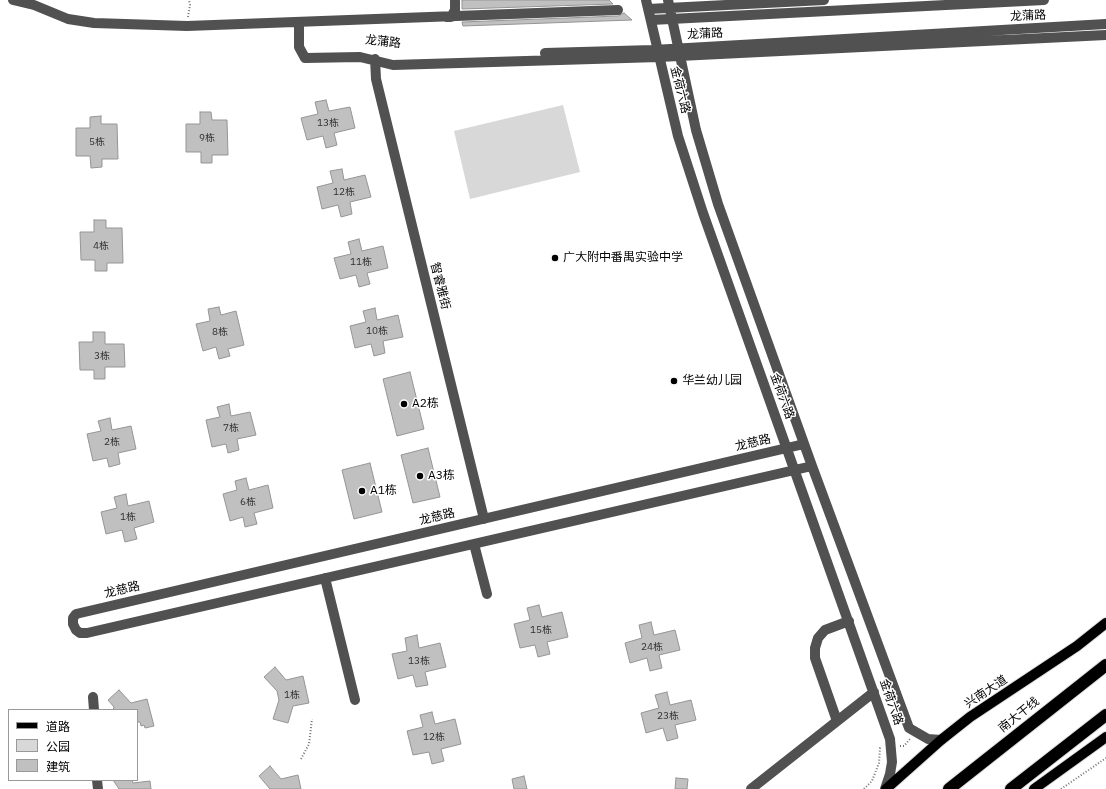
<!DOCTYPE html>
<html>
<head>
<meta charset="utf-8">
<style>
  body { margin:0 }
  #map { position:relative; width:1106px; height:789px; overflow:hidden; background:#fff; font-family:"IBM Plex Sans","Noto Sans SC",sans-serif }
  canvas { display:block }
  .legend { position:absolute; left:8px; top:709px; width:130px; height:72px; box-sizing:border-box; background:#fff; border:1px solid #999; margin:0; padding:5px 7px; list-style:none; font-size:12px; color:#000 }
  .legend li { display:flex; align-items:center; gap:8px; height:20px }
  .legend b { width:20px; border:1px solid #999 }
</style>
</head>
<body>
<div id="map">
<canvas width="1106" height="789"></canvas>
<ul class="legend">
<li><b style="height:5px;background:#000"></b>道路</li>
<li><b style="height:11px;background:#d8d8d8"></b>公园</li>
<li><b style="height:11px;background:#c0c0c0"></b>建筑</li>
</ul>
</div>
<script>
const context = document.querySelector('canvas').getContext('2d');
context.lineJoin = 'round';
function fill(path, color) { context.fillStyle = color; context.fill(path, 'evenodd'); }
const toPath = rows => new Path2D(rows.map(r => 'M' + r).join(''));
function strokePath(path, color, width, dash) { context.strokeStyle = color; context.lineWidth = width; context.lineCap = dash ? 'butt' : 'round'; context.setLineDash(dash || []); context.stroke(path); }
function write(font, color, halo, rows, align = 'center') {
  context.font = font + ' "IBM Plex Sans","Noto Sans SC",sans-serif'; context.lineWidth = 3; context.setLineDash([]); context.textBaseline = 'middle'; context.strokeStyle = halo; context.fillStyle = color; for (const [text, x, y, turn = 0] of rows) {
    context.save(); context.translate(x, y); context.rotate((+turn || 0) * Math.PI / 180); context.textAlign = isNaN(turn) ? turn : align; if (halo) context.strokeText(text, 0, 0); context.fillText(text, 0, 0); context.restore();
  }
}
const green = toPath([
  [563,105,580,172,470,199,454,131]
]);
const building = toPath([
  [462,0,609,0,613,4,462,9,462,0],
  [624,13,632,20,463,26,462,22,618,16,624,13],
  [326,100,329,111,350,107,355,128,334,133,337,145,326,148,323,136,307,140,301,118,318,114,315,102,326,100],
  [200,112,211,112,212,120,227,120,228,155,212,155,212,163,201,163,201,152,186,152,186,124,200,124,200,112],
  [101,116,101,124,117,124,118,159,102,159,102,167,91,168,90,156,76,156,76,128,90,128,90,117,101,116],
  [342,169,344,180,365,175,371,197,350,202,352,214,341,217,338,205,322,209,317,187,333,183,330,171,342,169],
  [94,220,106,220,106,228,122,228,123,263,107,263,107,271,95,271,95,260,81,260,80,232,94,232,94,220],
  [359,239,362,251,383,246,388,268,367,273,370,284,359,287,356,275,340,279,334,258,351,254,348,242,359,239],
  [219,307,221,315,236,311,244,345,228,349,230,356,219,359,216,347,203,351,196,324,210,321,208,309,219,307],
  [375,308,377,320,398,315,403,337,383,341,385,353,374,356,371,344,355,348,350,326,366,322,363,311,375,308],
  [93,332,105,332,105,344,124,344,125,367,105,367,105,379,94,379,94,370,80,370,79,342,93,342,93,332],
  [410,372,424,429,397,436,383,379,410,372],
  [229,404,231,416,250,412,256,435,237,439,239,450,228,453,226,444,212,447,206,420,220,417,217,407,229,404],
  [110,418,112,430,131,426,136,449,118,453,120,464,109,467,107,458,93,461,87,434,101,431,98,421,110,418],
  [428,448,440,497,413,503,401,455,428,448],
  [370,463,382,512,354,519,342,470,370,463],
  [246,478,249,490,268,485,273,508,254,513,257,524,245,527,243,517,230,521,223,494,237,490,235,481,246,478],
  [126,494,128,506,149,501,154,522,134,528,137,539,125,542,122,530,106,534,101,512,117,508,114,497,126,494],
  [539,605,542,617,562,612,568,637,547,642,550,654,538,657,535,645,520,648,514,624,530,620,527,608,539,605],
  [651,622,654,635,675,630,680,650,659,655,662,668,650,671,647,658,630,663,625,643,642,638,639,625,651,622],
  [417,635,419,648,440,643,446,667,425,672,428,685,416,687,413,675,398,679,392,654,407,651,405,638,417,635],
  [275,667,286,680,303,676,309,703,293,706,288,723,273,719,279,700,277,691,264,677,275,667],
  [119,690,131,703,147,699,154,726,145,728,144,725,141,726,140,722,137,722,137,710,113,710,114,707,108,700,119,690],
  [667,692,670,705,691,700,696,720,675,725,678,738,667,741,663,728,646,733,641,713,659,708,655,695,667,692],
  [432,712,435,724,455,719,461,744,441,749,444,761,432,764,429,752,413,755,407,731,423,727,420,715,432,712],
  [270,766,281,779,298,775,301,789,270,789,259,776,270,766],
  [524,776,527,789,514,789,512,779,524,776],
  [676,778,688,779,687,789,675,789,676,778],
  [113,780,132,780,133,783,150,781,151,789,119,789,113,780]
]);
const path = toPath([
  [188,17,190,5,189,0],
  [900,746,904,746,910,739],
  [301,759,309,744,312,719],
  [864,789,872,781,879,763,880,748,881,748],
  [1061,789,1106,758]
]);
const minor = toPath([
  [13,0,34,5,68,19,94,23,187,26,618,10],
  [646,0,678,136,703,213,890,739,892,762,890,774,885,789],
  [668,0,696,130,718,204,812,466,909,728,928,739,941,740],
  [648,9,824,0],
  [446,17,451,17,455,10,455,0],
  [651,20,1044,0],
  [299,23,299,47,305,58,360,57,393,65,659,57,1106,35],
  [545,53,653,50,1106,24],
  [375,59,376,79,484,519],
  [804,444,76,614,73,618,73,624,76,630,80,633,87,633,812,466],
  [474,544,487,594],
  [325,578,355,700],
  [93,697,94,710],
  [837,721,815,658,815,648,818,638,825,630,849,621],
  [97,780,98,789],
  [751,789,874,692]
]);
const major = toPath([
  [886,789,941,740,970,717,1077,646,1106,623],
  [1034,789,1106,737]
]);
const highway = toPath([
  [949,789,1106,665],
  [1011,789,1106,715]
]);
const markers = [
  [555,258,4,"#000"],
  [674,381,4,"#000"],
  [404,404,4,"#000"],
  [420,476,4,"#000"],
  [362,491,4,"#000"]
];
const numberNames = [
  ["13栋",328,123],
  ["9栋",207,138],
  ["5栋",97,142],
  ["12栋",344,192],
  ["4栋",101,246],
  ["11栋",361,262],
  ["10栋",377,331],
  ["8栋",220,332],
  ["3栋",102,356],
  ["7栋",231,428],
  ["2栋",112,442],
  ["6栋",248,502],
  ["1栋",128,517],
  ["15栋",541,630],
  ["24栋",652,647],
  ["13栋",419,661],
  ["1栋",292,695],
  ["23栋",668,716],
  ["12栋",434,737]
];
const streetNames = [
  ["龙蒲路",1028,16,-3],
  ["龙蒲路",705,34,-3],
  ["龙蒲路",383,42,6],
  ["金荷六路",680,90,76],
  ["智睿雅街",440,286,76],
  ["金荷六路",782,396,70],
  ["龙慈路",753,443,-13],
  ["龙慈路",437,517,-13],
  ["龙慈路",122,590,-13],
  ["兴南大道",986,692,-34],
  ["金荷六路",891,702,71],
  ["南大干线",1019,715,-39]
];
const poiNames = [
  ["广大附中番禺实验中学",563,258],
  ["华兰幼儿园",682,381],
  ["A2栋",412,404],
  ["A3栋",428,476],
  ["A1栋",370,491]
];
fill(green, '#d8d8d8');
fill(building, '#c0c0c0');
strokePath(building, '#959595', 1);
strokePath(major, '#dbdbdb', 12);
strokePath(highway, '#dbdbdb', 14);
strokePath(path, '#737373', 2, [1, 2]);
strokePath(minor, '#515151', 10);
strokePath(major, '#000', 10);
strokePath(highway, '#000', 12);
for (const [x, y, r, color] of markers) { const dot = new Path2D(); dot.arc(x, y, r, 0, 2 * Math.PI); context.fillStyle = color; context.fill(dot); strokePath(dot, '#fff', 1.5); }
write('10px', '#303030', null, numberNames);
write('12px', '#000', '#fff', streetNames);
write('12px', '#000', '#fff', poiNames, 'left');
</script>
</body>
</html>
